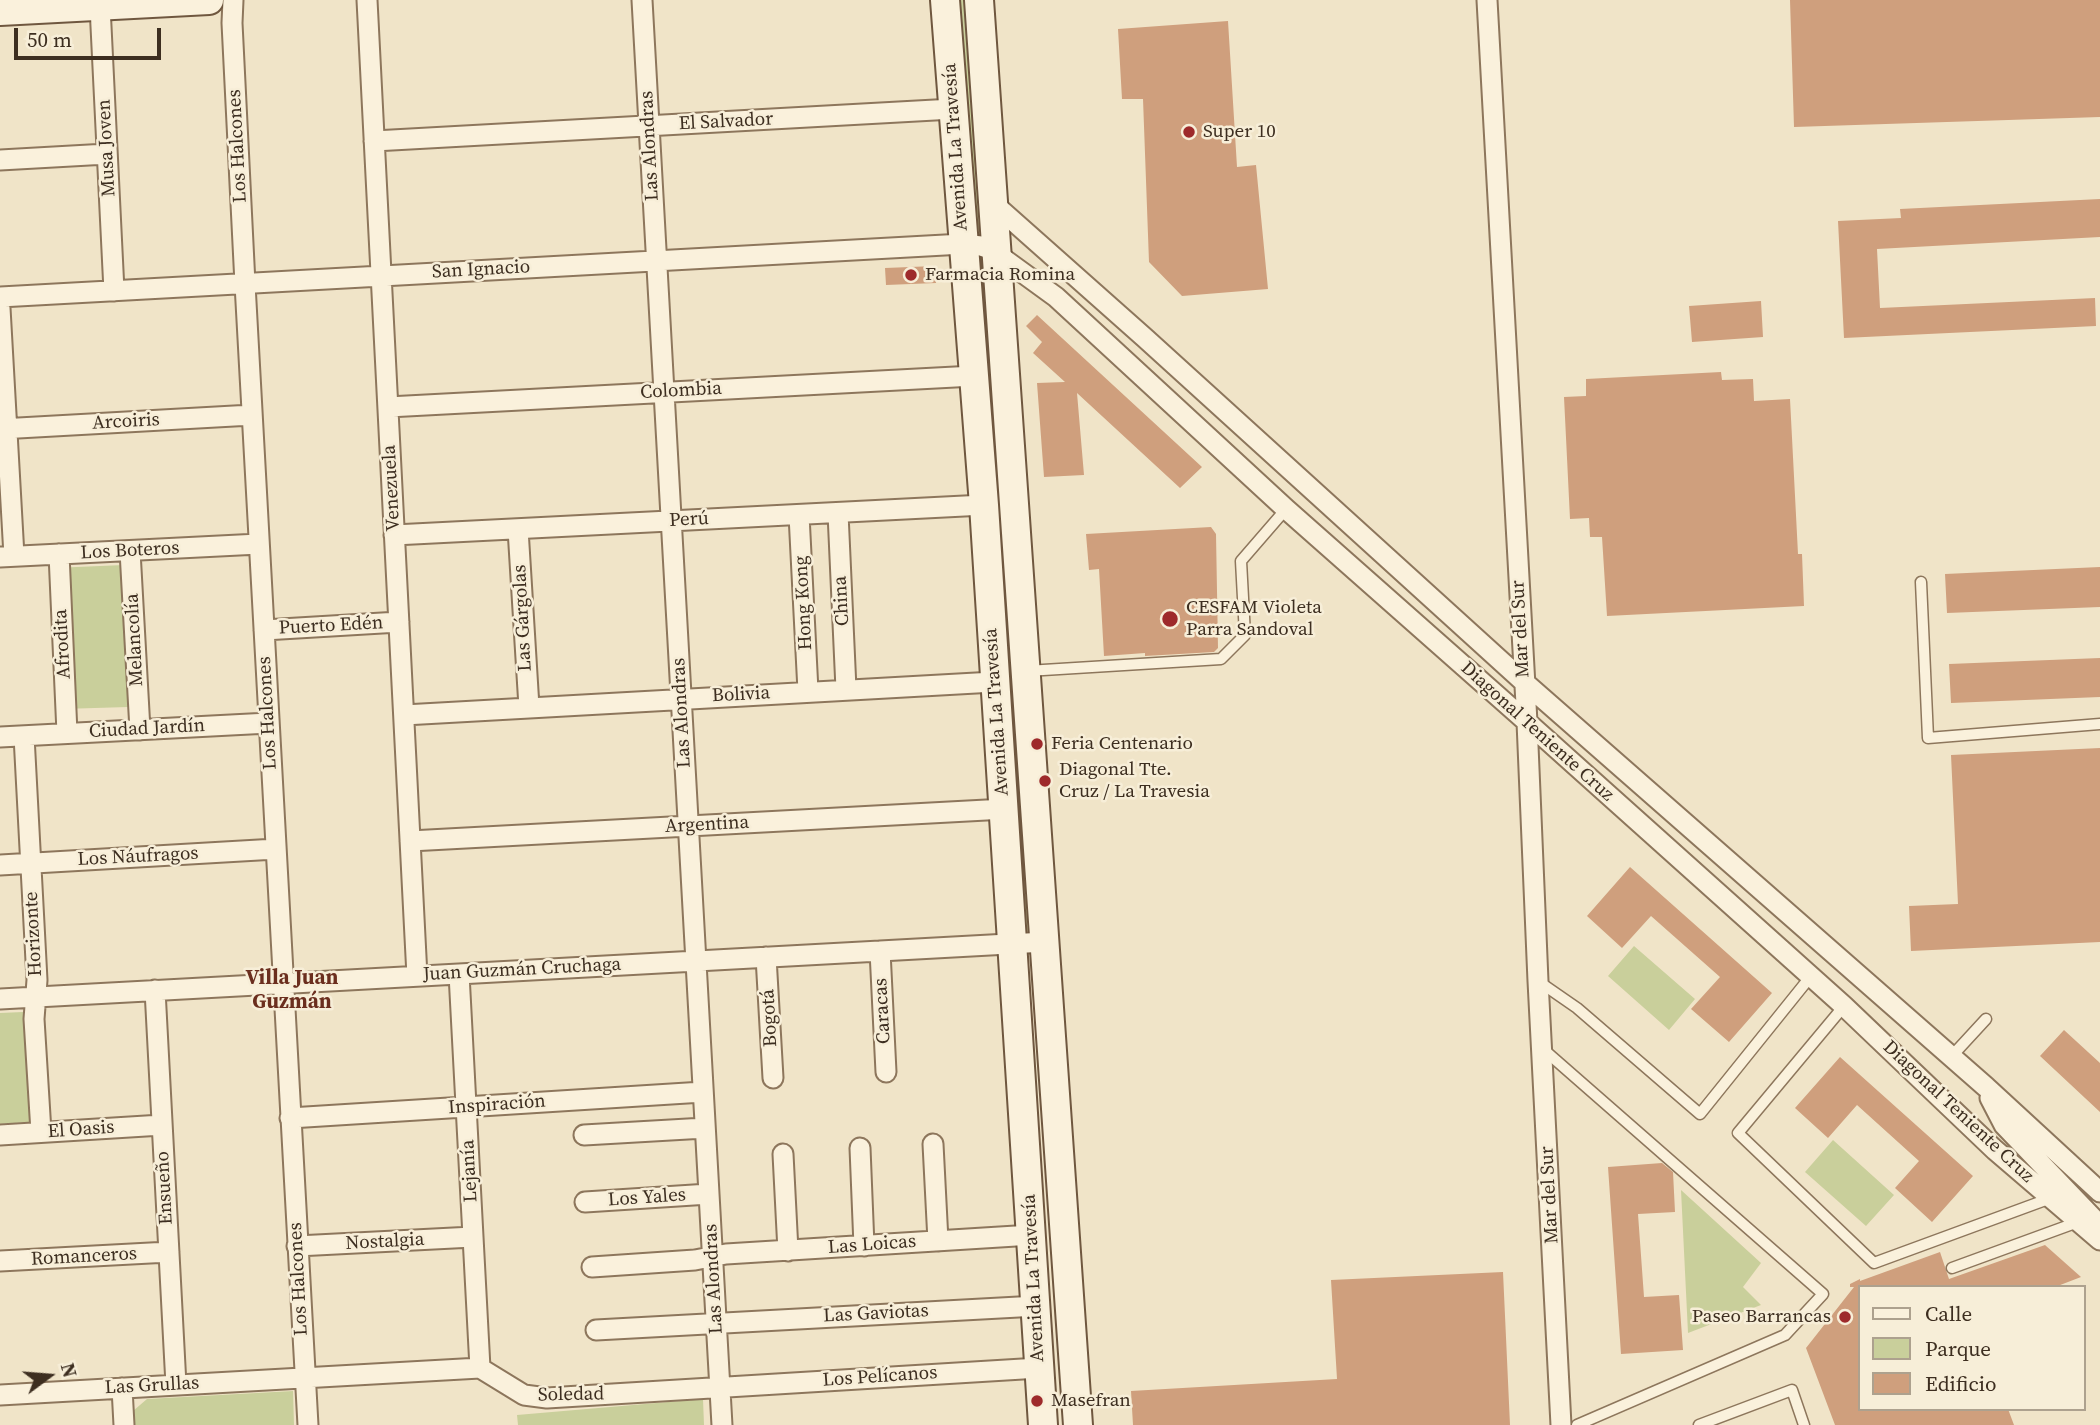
<!DOCTYPE html>
<html>
<head>
<meta charset="utf-8">
<style>
  body { margin:0 }
  #map { position:relative; width:2100px; height:1425px; overflow:hidden; background:#f0e4c8; font-family:"Source Serif 4",serif }
  canvas { display:block }
  .legend { position:absolute; left:1858px; top:1285px; width:228px; height:126px; box-sizing:border-box; background:#f7eed8; border:2px solid #ada18e; margin:0; padding:9px 12px; list-style:none; font-size:21px; color:#3d2e20 }
  .legend li { display:flex; align-items:center; gap:14px; height:35px }
  .legend b { width:35px; border:2px solid #ada18e }
  .north { position:absolute; left:14px; top:1341px; width:70px; height:70px; -webkit-text-stroke:5px #f7eed8; paint-order:stroke; rotate:74deg; font-size:19px; font-weight:700; line-height:28px; text-align:center; color:#3d2e20 }
  .north::after { content:''; display:block; margin:auto; width:24px; height:32px; background:#3d2e20; clip-path:polygon(50% 0,100% 100%,50% 72%,0 100%) }
  .scale { position:absolute; left:14px; top:28px; width:147px; height:32px; box-sizing:border-box; border:4px solid #3d2e20; border-top:0; padding-left:9px; font-size:21px; line-height:24px; white-space:nowrap; color:#3d2e20; -webkit-text-stroke:5px #f7eed8; paint-order:stroke }
</style>
</head>
<body>
<div id="map">
<canvas width="2100" height="1425"></canvas>
<ul class="legend">
<li><b style="height:9px;background:#faf1dc"></b>Calle</li>
<li><b style="height:19px;background:#c9cf9b"></b>Parque</li>
<li><b style="height:19px;background:#cf9f7d"></b>Edificio</li>
</ul>
<div class="north">N</div>
<div class="scale">50 m</div>
</div>
<script>
const context = document.querySelector('canvas').getContext('2d');
context.lineJoin = 'round';
function fill(path, color) { context.fillStyle = color; context.fill(path, 'evenodd'); }
const toPath = rows => new Path2D(rows.map(r => 'M' + r).join(''));
function strokePath(path, color, width, dash) { context.strokeStyle = color; context.lineWidth = width; context.lineCap = dash ? 'butt' : 'round'; context.setLineDash(dash || []); context.stroke(path); }
function write(font, color, halo, rows, align = 'center') {
  context.font = font + ' "Source Serif 4",serif'; context.lineWidth = 5; context.setLineDash([]); context.textBaseline = 'middle'; context.strokeStyle = halo; context.fillStyle = color; for (const [text, x, y, turn = 0] of rows) {
    context.save(); context.translate(x, y); context.rotate((+turn || 0) * Math.PI / 180); context.textAlign = isNaN(turn) ? turn : align; if (halo) context.strokeText(text, 0, 0); context.fillText(text, 0, 0); context.restore();
  }
}
const green = toPath([
  [958,0,970,0,984,234,973,234],
  [988,261,1033,931,1024,931,973,264],
  [124,565,128,707,62,709,53,568],
  [1634,946,1695,999,1669,1030,1608,976],
  [23,1012,31,1122,0,1124,0,1013],
  [1833,1140,1894,1195,1866,1226,1805,1172],
  [1681,1190,1761,1263,1743,1287,1761,1305,1688,1333],
  [293,1391,294,1425,134,1425,133,1411,147,1399],
  [703,1399,704,1425,518,1425,517,1415]
]);
const building = toPath([
  [1790,0,2100,0,2100,117,1794,127],
  [1228,21,1237,167,1256,165,1268,289,1182,296,1149,262,1143,99,1122,99,1118,29],
  [2100,199,2100,237,1877,249,1880,308,2095,298,2096,326,1844,338,1838,221,1901,218,1900,209],
  [935,266,936,283,886,285,885,268],
  [1761,301,1763,337,1692,342,1689,306],
  [1037,315,1202,467,1180,488,1077,393,1084,475,1044,477,1037,383,1065,382,1033,353,1042,342,1026,326],
  [1721,372,1722,380,1753,379,1754,401,1790,399,1798,554,1802,554,1804,606,1607,616,1602,537,1590,537,1589,518,1570,519,1564,397,1586,396,1586,379],
  [1211,527,1216,534,1218,648,1214,652,1145,656,1145,653,1104,656,1099,569,1089,570,1086,534],
  [2100,567,2100,607,1947,613,1945,574],
  [2100,658,2100,697,1951,703,1949,664],
  [2100,748,2100,942,1911,951,1909,906,1958,904,1951,755],
  [1630,867,1772,993,1729,1042,1691,1009,1720,977,1651,916,1622,948,1587,916],
  [2064,1030,2100,1063,2100,1112,2040,1056],
  [1840,1057,1973,1176,1932,1222,1895,1188,1919,1161,1857,1105,1828,1138,1795,1108],
  [1662,1163,1673,1172,1675,1212,1638,1214,1644,1297,1679,1295,1683,1350,1621,1354,1608,1167],
  [2045,1245,2081,1277,2055,1287,1860,1287,1860,1409,2008,1409,2014,1425,1835,1425,1806,1348,1854,1287,1850,1287,1850,1284,1860,1279,1860,1281,1940,1252,1949,1279],
  [1503,1272,1510,1425,1133,1425,1131,1391,1337,1379,1331,1280]
]);
const lane = toPath([
  [1921,582,1928,738,2100,724],
  [1027,671,1221,659,1245,635,1241,561,1286,509],
  [1538,981,1577,1008,1700,1114,1811,976],
  [1844,1006,1738,1133,1874,1263,2051,1198],
  [1543,1049,1823,1294,1785,1335,1577,1425],
  [1951,1057,1986,1019],
  [1952,1268,2078,1222],
  [1699,1425,1792,1390,1804,1425]
]);
const street = toPath([
  [233,0,232,23,245,284,308,1425],
  [367,0,417,976],
  [642,0,722,1425],
  [1487,0,1527,722,1538,981,1561,1425],
  [100,6,114,291],
  [374,141,953,109],
  [0,160,107,154],
  [994,204,1145,338,1524,682,1986,1087,2100,1192],
  [0,297,963,244,981,246,990,249,1056,297,1286,509,1527,722,1844,1006,1995,1150,2100,1240],
  [0,308,14,556],
  [388,407,974,376],
  [0,429,252,415],
  [838,513,846,689],
  [799,515,808,691],
  [518,529,529,707],
  [394,535,984,505],
  [130,551,140,730],
  [59,554,67,733],
  [0,557,259,544],
  [264,630,399,622],
  [404,715,994,682],
  [24,736,37,980,34,1019,41,1132],
  [0,737,269,723],
  [410,841,1005,809],
  [0,865,276,849],
  [880,951,886,1072],
  [766,957,773,1078],
  [459,974,480,1368],
  [155,990,176,1385],
  [0,999,1045,942],
  [1990,1098,2004,1125,2093,1218,2098,1227],
  [290,1118,703,1092],
  [0,1135,162,1125],
  [584,1135,705,1128],
  [933,1144,938,1241],
  [860,1148,864,1246],
  [783,1154,788,1251],
  [585,1202,709,1194],
  [297,1246,473,1237],
  [0,1261,169,1252],
  [592,1267,695,1260,726,1254,1032,1235],
  [596,1330,1037,1306],
  [122,1388,124,1425],
  [0,1395,480,1368,524,1395,547,1398,1039,1368]
]);
const secondary = toPath([
  [945,0,984,505,1043,1425],
  [979,0,1078,1425],
  [0,11,209,0]
]);
const markers = [
  [1189,132,7,"#9e2a2b"],
  [911,275,7,"#9e2a2b"],
  [1170,619,9,"#9e2a2b"],
  [1037,744,7,"#9e2a2b"],
  [1045,781,7,"#9e2a2b"],
  [1845,1317,7,"#9e2a2b"],
  [1037,1401,7,"#9e2a2b"]
];
const streetNames = [
  ["El Salvador",726,122,-3],
  ["Los Halcones",238,146,-93],
  ["Las Alondras",650,146,-93],
  ["Avenida La Travesía",956,147,-94],
  ["Musa Joven",107,148,-93],
  ["San Ignacio",481,270,-3],
  ["Colombia",681,391,-3],
  ["Arcoiris",126,422,-3],
  ["Venezuela",392,488,-93],
  ["Perú",689,520,-3],
  ["Los Boteros",130,551,-3],
  ["China",842,601,-93],
  ["Hong Kong",804,603,-93],
  ["Las Gárgolas",523,618,-93],
  ["Puerto Edén",331,626,-3],
  ["Mar del Sur",1521,629,-93],
  ["Melancolía",135,640,-93],
  ["Afrodita",63,644,-93],
  ["Bolivia",741,695,-3],
  ["Avenida La Travesía",997,712,-94],
  ["Los Halcones",268,713,-93],
  ["Las Alondras",682,713,-93],
  ["Ciudad Jardín",147,729,-3],
  ["Diagonal Teniente Cruz",1537,732,42],
  ["Argentina",707,825,-3],
  ["Los Náufragos",138,857,-3],
  ["Horizonte",34,934,-93],
  ["Juan Guzmán Cruchaga",522,970,-3],
  ["Caracas",883,1011,-93],
  ["Bogotá",770,1018,-93],
  ["Inspiración",497,1105,-4],
  ["Diagonal Teniente Cruz",1958,1112,43],
  ["El Oasis",81,1130,-4],
  ["Lejanía",470,1171,-93],
  ["Ensueño",165,1188,-93],
  ["Mar del Sur",1550,1195,-93],
  ["Los Yales",647,1198,-4],
  ["Nostalgia",385,1242,-3],
  ["Las Loicas",872,1245,-4],
  ["Romanceros",84,1257,-3],
  ["Avenida La Travesía",1034,1278,-93],
  ["Los Halcones",299,1279,-93],
  ["Las Alondras",714,1279,-93],
  ["Las Gaviotas",876,1314,-3],
  ["Los Pelícanos",880,1377,-4],
  ["Las Grullas",152,1386,-3],
  ["Soledad",571,1395,-1]
];
const poiNames = [
  ["Super 10",1203,132],
  ["Farmacia Romina",925,275],
  ["CESFAM Violeta",1186,608],
  ["Parra Sandoval",1186,630],
  ["Feria Centenario",1051,744],
  ["Diagonal Tte.",1059,770],
  ["Cruz / La Travesia",1059,792],
  ["Paseo Barrancas",1831,1317,"right"],
  ["Masefran",1051,1401]
];
const neighbourhoodNames = [
  ["Villa Juan",292,979],
  ["Guzmán",292,1003]
];
fill(green, '#c9cf9b');
fill(building, '#cf9f7d');
strokePath(lane, '#8d765c', 13);
strokePath(street, '#8d765c', 23);
strokePath(secondary, '#6f573f', 32);
strokePath(lane, '#faf1dc', 10);
strokePath(street, '#faf1dc', 19);
strokePath(secondary, '#faf1dc', 28);
for (const [x, y, r, color] of markers) { const dot = new Path2D(); dot.arc(x, y, r, 0, 2 * Math.PI); context.fillStyle = color; context.fill(dot); strokePath(dot, '#f7eed8', 2.5); }
write('19px', '#3d2e20', '#f7eed8', streetNames);
write('19px', '#3d2e20', '#f7eed8', poiNames, 'left');
write('bold 21px', '#6b2e1e', '#f7eed8', neighbourhoodNames);
</script>
</body>
</html>
